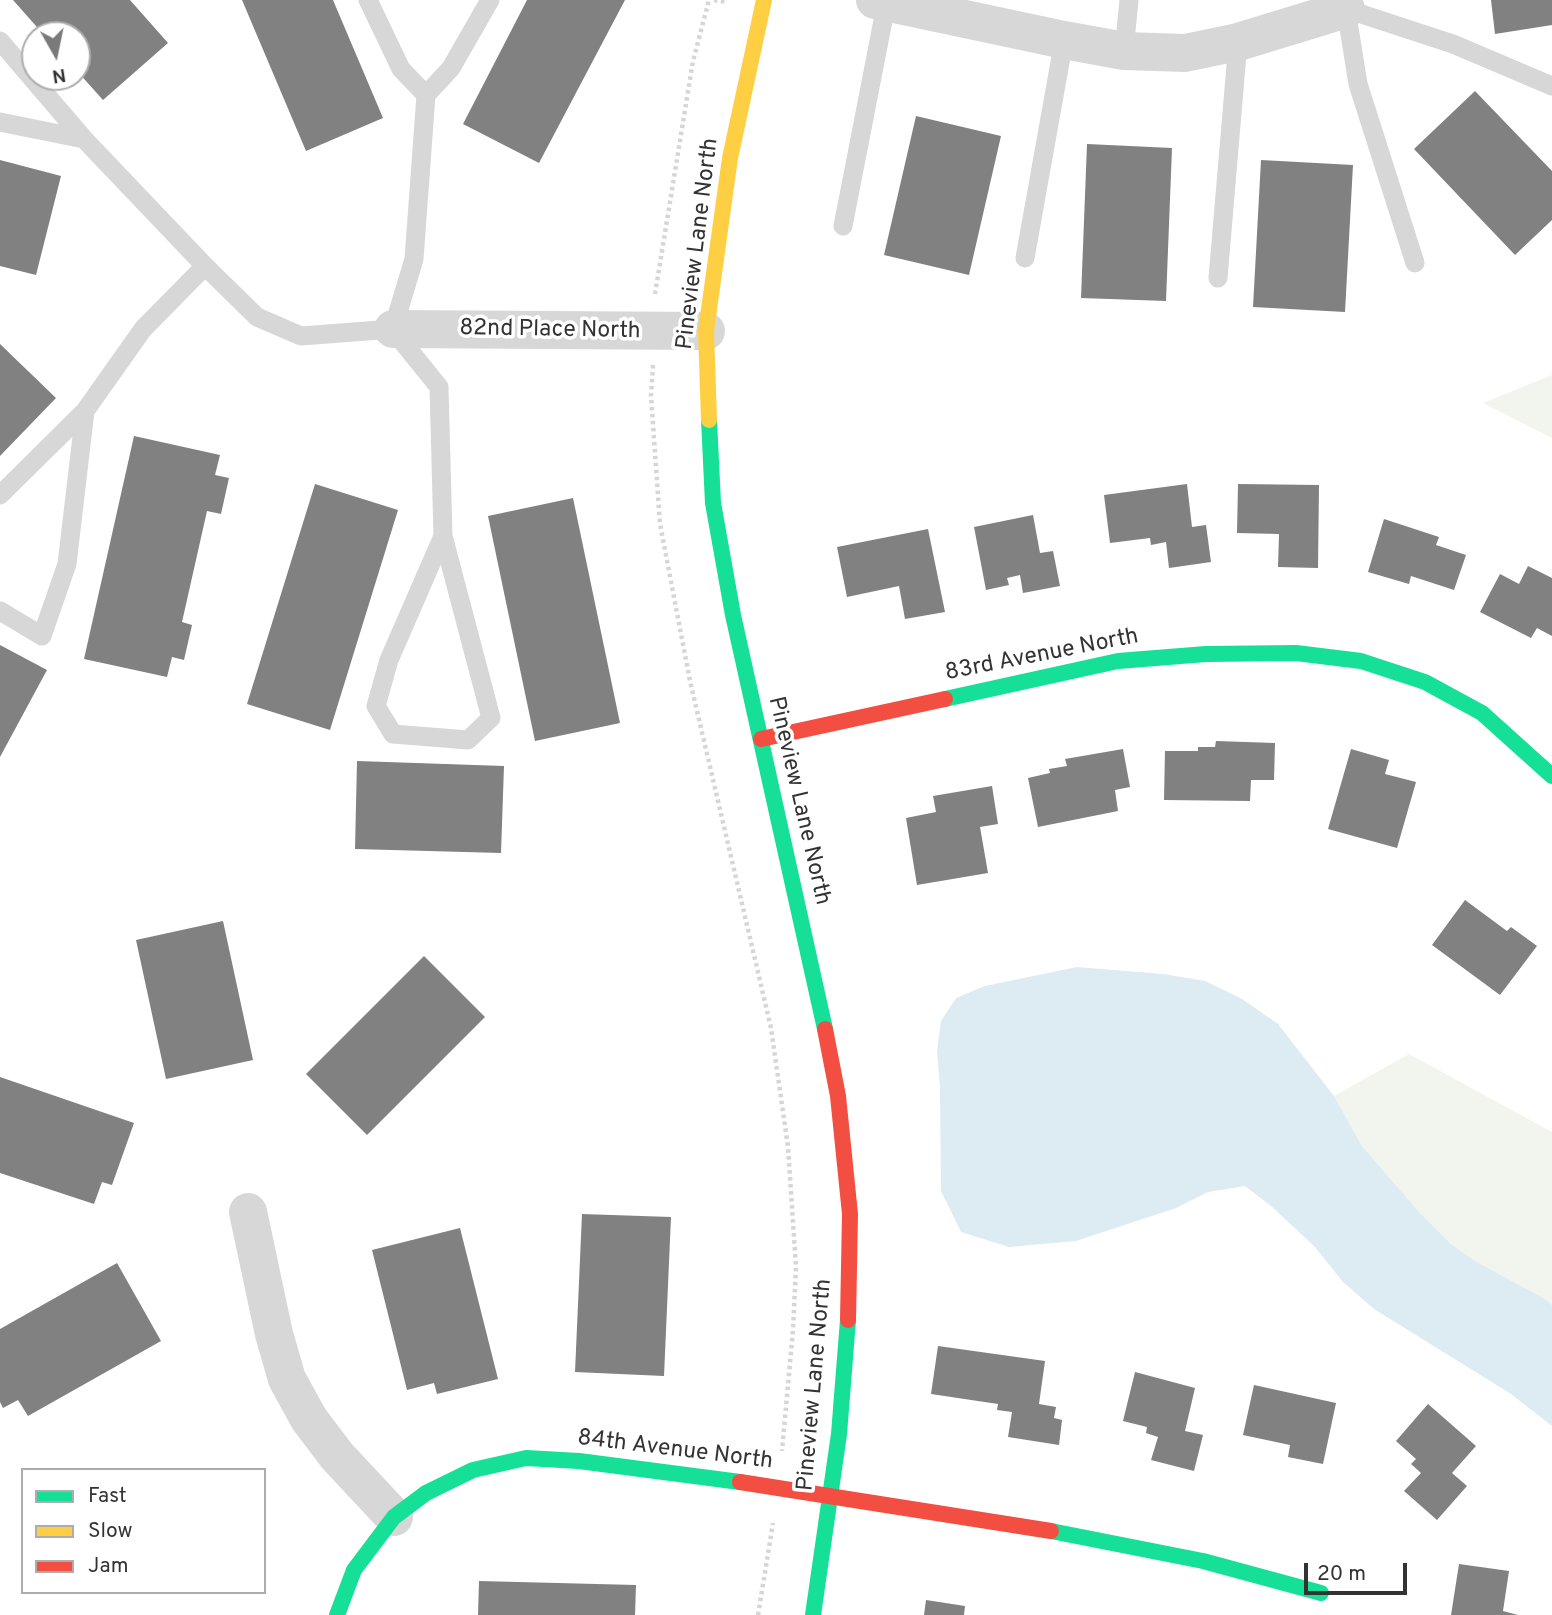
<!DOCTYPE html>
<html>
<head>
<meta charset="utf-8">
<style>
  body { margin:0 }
  #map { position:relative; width:1552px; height:1615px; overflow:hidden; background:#fff; font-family:Overpass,sans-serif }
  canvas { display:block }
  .legend { position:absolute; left:21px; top:1468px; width:245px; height:126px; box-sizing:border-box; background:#fff; border:2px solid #adadad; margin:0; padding:9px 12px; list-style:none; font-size:21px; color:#333 }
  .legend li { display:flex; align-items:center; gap:14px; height:35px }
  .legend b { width:35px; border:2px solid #adadad }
  .north { position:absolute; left:21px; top:21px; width:70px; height:70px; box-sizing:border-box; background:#fff; border:2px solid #adadad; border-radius:50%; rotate:171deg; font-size:19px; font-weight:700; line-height:28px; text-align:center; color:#333 }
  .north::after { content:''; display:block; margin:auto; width:24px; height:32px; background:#7a7a7a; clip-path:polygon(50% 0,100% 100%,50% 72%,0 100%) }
  .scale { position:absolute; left:1304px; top:1563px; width:103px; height:32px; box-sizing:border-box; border:4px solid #333; border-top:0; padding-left:9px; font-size:21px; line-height:24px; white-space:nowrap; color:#333; -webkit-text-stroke:5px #fff; paint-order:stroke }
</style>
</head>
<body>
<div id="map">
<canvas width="1552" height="1615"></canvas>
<ul class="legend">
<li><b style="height:9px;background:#16e098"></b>Fast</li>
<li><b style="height:9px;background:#ffcf43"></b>Slow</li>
<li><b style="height:9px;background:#f24e42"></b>Jam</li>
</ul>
<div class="north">N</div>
<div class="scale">20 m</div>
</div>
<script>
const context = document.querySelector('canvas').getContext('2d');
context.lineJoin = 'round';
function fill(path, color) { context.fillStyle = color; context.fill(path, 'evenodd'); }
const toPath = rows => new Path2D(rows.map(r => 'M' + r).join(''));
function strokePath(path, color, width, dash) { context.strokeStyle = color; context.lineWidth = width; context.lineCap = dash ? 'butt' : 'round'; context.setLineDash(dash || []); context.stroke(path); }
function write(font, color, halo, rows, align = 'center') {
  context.font = font + ' Overpass,sans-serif'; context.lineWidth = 7; context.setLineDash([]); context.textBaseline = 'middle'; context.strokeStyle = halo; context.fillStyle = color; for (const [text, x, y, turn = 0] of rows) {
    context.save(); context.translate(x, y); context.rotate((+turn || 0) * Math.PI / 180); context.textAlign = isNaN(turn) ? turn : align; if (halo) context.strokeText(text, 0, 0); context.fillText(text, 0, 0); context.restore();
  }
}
const green = toPath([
  [1552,375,1552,438,1483,403],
  [1409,1054,1552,1132,1552,1305,1545,1299,1475,1261,1451,1244,1419,1212,1362,1146,1334,1096]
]);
const water = toPath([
  [1077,967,1163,974,1205,981,1242,999,1278,1024,1334,1096,1362,1146,1419,1212,1451,1244,1475,1261,1545,1299,1552,1305,1552,1426,1511,1394,1374,1309,1343,1282,1315,1247,1271,1206,1245,1186,1208,1192,1176,1208,1076,1241,1009,1247,961,1232,941,1191,940,1087,937,1051,941,1021,956,998,985,986]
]);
const building = toPath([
  [13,0,130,0,168,43,103,100,77,71,77,35,44,35],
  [242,0,333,0,383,118,306,151],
  [527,0,625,0,539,163,463,124],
  [1491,0,1552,0,1552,25,1495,34],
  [1475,91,1552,171,1552,220,1515,255,1414,149],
  [916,116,1001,136,969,275,884,255],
  [1087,144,1172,148,1166,301,1081,298],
  [0,160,61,176,36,275,0,266],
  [1261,160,1353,165,1345,312,1253,307],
  [0,344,56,398,0,456],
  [134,436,220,455,215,475,229,478,221,514,207,511,182,622,192,625,184,660,172,657,167,677,84,659],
  [315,484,398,510,330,730,247,704],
  [1187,484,1192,527,1206,525,1211,562,1169,568,1166,542,1151,545,1150,538,1110,543,1104,495],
  [1238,484,1319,485,1318,568,1278,567,1279,534,1237,533],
  [573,498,620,723,535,741,488,516],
  [1033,515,1040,553,1053,551,1060,586,1023,593,1020,575,1007,578,1009,585,986,590,974,527],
  [1384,519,1439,537,1436,545,1466,555,1454,590,1411,576,1409,584,1368,572],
  [928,529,945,612,905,619,899,586,847,597,837,547],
  [1528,566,1552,578,1552,636,1537,628,1531,638,1480,612,1500,574,1519,584],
  [0,645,47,670,0,757],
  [1216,741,1275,743,1274,780,1251,780,1250,801,1164,800,1165,751,1198,751,1198,747,1215,747],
  [1123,749,1130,787,1115,790,1118,811,1038,827,1028,778,1050,773,1049,769,1067,766,1065,759],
  [1351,749,1389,760,1385,774,1416,782,1397,848,1328,829],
  [357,761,504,766,501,853,355,849],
  [992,786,998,824,980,827,988,873,917,885,906,818,936,812,933,796],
  [1465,900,1507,931,1511,927,1537,946,1500,995,1432,945],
  [223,921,253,1060,166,1079,136,940],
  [424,956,485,1017,367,1135,306,1074],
  [0,1077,134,1123,112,1185,102,1182,94,1204,0,1173],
  [582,1214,671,1217,664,1376,575,1372],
  [460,1228,498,1379,437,1394,434,1383,407,1390,372,1250],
  [117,1263,161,1341,28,1416,18,1400,3,1408,0,1402,0,1329],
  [938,1346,1045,1361,1039,1404,1056,1407,1054,1418,1062,1420,1059,1445,1008,1437,1012,1412,997,1410,998,1404,931,1394],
  [1135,1372,1195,1388,1185,1431,1203,1435,1194,1471,1151,1460,1158,1437,1146,1433,1147,1427,1123,1421],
  [1254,1385,1336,1403,1323,1464,1288,1457,1290,1445,1243,1435],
  [1428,1404,1476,1446,1452,1473,1467,1486,1437,1520,1404,1491,1421,1473,1411,1464,1416,1459,1396,1441],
  [1459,1564,1509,1571,1503,1611,1518,1615,1451,1615],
  [479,1581,636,1585,635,1615,478,1615],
  [926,1600,965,1606,964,1615,924,1615]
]);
const path = toPath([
  [714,0,727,2],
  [655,294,693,61,709,0],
  [653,365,651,395,660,524,690,681,771,1028,788,1147,796,1267,793,1330,782,1451],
  [758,1615,773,1523]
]);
const lane = toPath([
  [368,0,401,69,426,95],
  [0,41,84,139,205,266,257,317,301,336,393,329],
  [1124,51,1129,0],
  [0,122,84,139],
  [843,226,887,0],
  [1025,258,1064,40],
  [1415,263,1358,84,1346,9,1453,44,1552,86],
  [1218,278,1238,42],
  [393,329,414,259,426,95,451,68,490,0],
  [393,330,439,387,443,536,491,718,468,740,393,734,376,706,389,660,443,536],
  [0,495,85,411,143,329,205,266],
  [0,611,42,636,67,564,85,411]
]);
const street = toPath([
  [875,0,1064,40,1124,51,1185,53,1238,42,1346,9],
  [393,329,706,331],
  [248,1212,274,1334,287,1379,309,1419,337,1456,394,1517]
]);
const fast = toPath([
  [709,420,713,503,733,615,825,1029],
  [945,699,1118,661,1206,654,1296,653,1361,661,1425,682,1482,713,1552,776],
  [1051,1531,1203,1561,1321,1593],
  [337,1615,354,1570,394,1517,426,1493,473,1470,526,1458,579,1461,740,1482],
  [813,1615,839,1434,848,1320]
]);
const slow = toPath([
  [709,420,706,331,730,158,764,0]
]);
const jam = toPath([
  [761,739,945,699],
  [825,1029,838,1096,850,1214,848,1320],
  [740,1482,1051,1531]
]);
const streetNames = [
  ["Pineview Lane North",699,244,-83],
  ["82nd Place North",550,331,1],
  ["83rd Avenue North",1042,656,-11],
  ["Pineview Lane North",798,801,77],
  ["Pineview Lane North",816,1385,-85],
  ["84th Avenue North",675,1451,7]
];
fill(green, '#f1f5ed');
fill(water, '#ddebf3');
fill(building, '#818181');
strokePath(path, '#d6d6d6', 4.5, [3.5, 3.5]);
strokePath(lane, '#d7d7d7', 19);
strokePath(street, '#d7d7d7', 38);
strokePath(fast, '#16e098', 16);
strokePath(slow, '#ffcf43', 16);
strokePath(jam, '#f24e42', 16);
write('23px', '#333', '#fff', streetNames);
</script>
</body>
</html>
